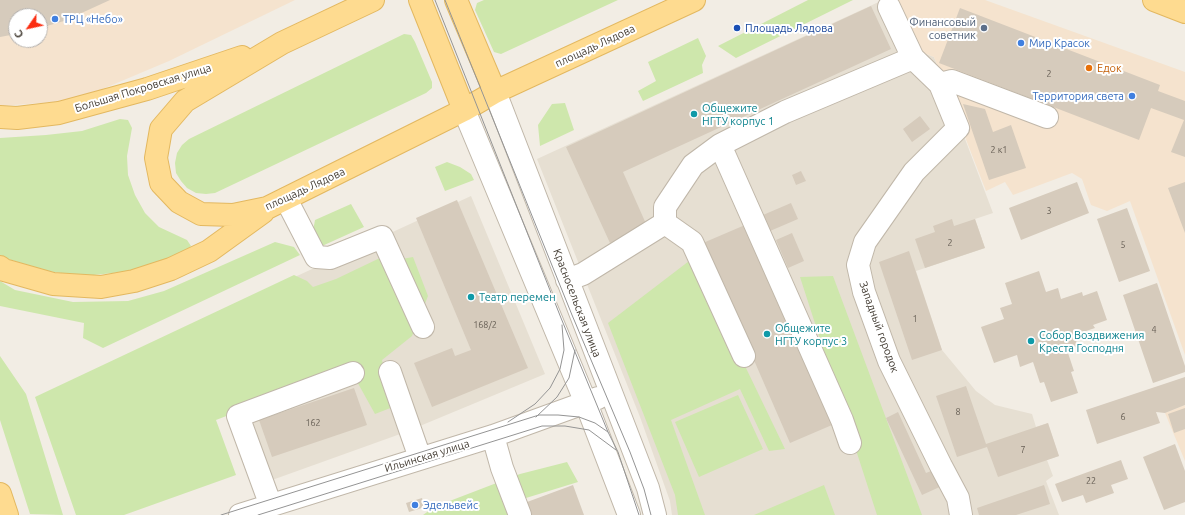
<!DOCTYPE html>
<html>
<head>
<meta charset="utf-8">
<style>
  body { margin:0 }
  #map { position:relative; width:1185px; height:515px; overflow:hidden; background:#f2ede4; font-family:Ubuntu,sans-serif }
  canvas { display:block }
  .north { position:absolute; left:8px; top:8px; width:40px; height:40px; box-sizing:border-box; background:#fff; border:1px solid #b4b1ae; border-radius:50%; rotate:236deg; font-size:11px; font-weight:700; line-height:16px; text-align:center; color:#443d34 }
  .north::after { content:''; display:block; margin:auto; width:14px; height:18px; background:#fb2e12; clip-path:polygon(50% 0,100% 100%,50% 72%,0 100%) }
</style>
</head>
<body>
<div id="map">
<canvas width="1185" height="515"></canvas>
<div class="north">С</div>
</div>
<script>
const context = document.querySelector('canvas').getContext('2d');
context.lineJoin = 'round';
function fill(path, color) { context.fillStyle = color; context.fill(path, 'evenodd'); }
const toPath = rows => new Path2D(rows.map(r => 'M' + r).join(''));
function strokePath(path, color, width, dash) { context.strokeStyle = color; context.lineWidth = width; context.lineCap = dash ? 'butt' : 'round'; context.setLineDash(dash || []); context.stroke(path); }
function write(font, color, halo, rows, align = 'center') {
  context.font = font + ' Ubuntu,sans-serif'; context.lineWidth = 4; context.setLineDash([]); context.textBaseline = 'middle'; context.strokeStyle = halo; context.fillStyle = color; for (const [text, x, y, turn = 0] of rows) {
    context.save(); context.translate(x, y); context.rotate((+turn || 0) * Math.PI / 180); context.textAlign = isNaN(turn) ? turn : align; if (halo) context.strokeText(text, 0, 0); context.fillText(text, 0, 0); context.restore();
  }
}
const residential = toPath([
  [883,0,916,50,934,57,993,213,975,219,985,248,916,271,942,350,976,391,995,405,1032,414,1036,427,1048,423,1059,456,1047,460,1053,476,1046,481,1059,515,672,515,670,501,640,417,537,159],
  [471,196,545,374,403,433,261,484,199,321]
]);
const commercial = toPath([
  [0,0,295,0,169,61,86,96,54,102,0,106],
  [16,16,40,16,40,40,16,40],
  [895,0,985,0,1185,72,1185,355,1130,201,1107,211,1091,205,1082,179,1072,173,1013,195,1005,182,986,191,934,57,916,50],
  [1185,405,1185,461,1165,413]
]);
const green = toPath([
  [484,0,618,0,501,54,494,52,475,10,477,3],
  [808,0,853,0,736,58,718,46],
  [404,34,411,35,415,42,432,82,432,88,426,93,215,193,206,194,196,193,187,188,181,181,176,173,175,163,177,153,182,145,189,139],
  [698,38,706,56,702,65,703,73,643,101,638,91,656,81,648,62],
  [565,103,574,130,540,146,538,125,552,104],
  [120,119,128,120,132,128,127,156,128,175,135,195,145,213,159,227,187,240,191,246,187,250,158,263,123,272,84,276,46,271,5,258,0,255,0,138,46,135,82,131],
  [447,162,460,167,471,174,474,180,445,191,435,167],
  [351,204,364,227,322,246,313,231,315,220],
  [275,242,294,247,300,255,103,348,83,338,84,323,0,306,0,281,15,290,73,302,128,301,164,291],
  [382,257,385,262,413,257,428,296,412,336,382,360,393,407,375,414,355,378,281,395,216,420,236,475,124,515,76,515,35,397,294,275,307,281,313,287,336,279],
  [693,258,785,449,769,451,740,389,671,420,705,515,678,515,675,495,608,323],
  [833,276,922,515,877,515,800,277],
  [0,356,26,394,63,515,30,514,0,420],
  [738,395,763,449,699,477,675,422],
  [567,462,578,482,513,502,519,515,423,515,434,507,520,474],
  [824,485,835,515,754,515]
]);
const building = toPath([
  [0,0,110,0,64,21,40,28,40,16,16,16,16,34,0,37],
  [871,6,891,49,623,172,647,226,610,243,566,147],
  [960,8,1160,85,1158,91,1185,101,1185,157,1171,152,1184,120,1151,108,1139,140,939,63],
  [963,104,985,109,993,132,1011,125,1026,168,989,180],
  [920,116,930,129,912,142,903,129],
  [801,171,806,181,796,185,792,175],
  [1077,182,1089,213,1021,240,1009,208],
  [1185,182,1185,233,1168,188],
  [457,200,528,368,432,407,414,363,452,348,455,356,471,350,416,218],
  [791,203,798,219,770,231,763,215],
  [1127,208,1150,271,1119,282,1097,219],
  [952,219,954,226,975,219,985,248,925,268,915,239,935,232,933,226],
  [745,225,832,425,790,443,703,243],
  [792,233,804,261,788,268,776,240],
  [909,251,942,350,912,360,879,262],
  [1039,271,1046,292,1058,288,1061,299,1082,292,1083,296,1097,291,1107,320,1093,325,1095,328,1074,335,1078,346,1067,350,1074,371,1071,372,1078,393,1051,402,1044,382,1040,383,1033,362,1020,367,1017,355,994,363,981,327,1004,319,1000,308,1012,304,1005,283],
  [1157,283,1185,366,1185,372,1153,383,1123,295],
  [1185,377,1185,405,1165,413,1156,412,1160,423,1097,444,1086,410],
  [966,386,986,444,1048,423,1059,456,998,477,987,447,957,457,936,396],
  [354,388,367,425,272,457,259,420],
  [1185,408,1185,429,1174,433,1168,414],
  [898,412,926,473,936,469,944,485,922,495,886,418],
  [1175,444,1185,471,1185,502,1164,510,1143,457],
  [1121,460,1128,479,1111,485,1114,493,1086,503,1083,495,1062,502,1055,484],
  [573,485,584,515,523,515,519,505],
  [1044,485,1050,504,1016,515,979,515,977,508],
  [422,498,425,507,409,512,406,503]
]);
const minor = toPath([
  [889,7,913,58],
  [940,84,952,81,1047,117],
  [495,92,648,488,655,515],
  [464,110,586,403,629,515],
  [720,145,842,420,850,443],
  [286,199,316,257,330,258,382,237,423,327],
  [665,223,692,242,744,356],
  [567,280,583,274,665,223,665,207,693,165,720,145,785,112,913,58,940,84,958,128,914,172,865,242,858,265,864,292,889,361,941,466,958,498,961,515],
  [390,372,420,458],
  [493,436,502,468,520,515],
  [271,506,238,416,353,373],
  [240,515,493,436,598,398]
]);
const major = toPath([
  [373,0,282,43,185,101,161,129,156,158,161,183,179,202,201,214,233,215,267,208,464,110,495,92,694,0],
  [420,0,464,110],
  [456,0,495,92],
  [1154,0,1185,12],
  [0,117,17,118,59,113,147,89,242,57],
  [0,267,4,270,53,284,101,287,134,281,171,269,209,251,263,212],
  [0,494,7,515]
]);
const tram = toPath([
  [435,0,561,318,608,432,618,452,639,515],
  [445,0,572,315,630,452,644,489,651,515],
  [536,417,557,397,569,378,575,350],
  [508,422,535,404,550,388,560,369,564,350,562,325],
  [221,515,539,415,558,415,579,417,595,423,608,432],
  [258,515,542,426,565,426,589,430,616,450]
]);
const markers = [
  [55,19,4,"#3f7fe0"],
  [737,28,4,"#1a4fb4"],
  [984,28,4,"#5c6f8a"],
  [1021,43,4,"#3f7fe0"],
  [1089,68,4,"#e8710a"],
  [1132,96,4,"#3f7fe0"],
  [694,114,4,"#0f9aa8"],
  [471,297,4,"#0f9aa8"],
  [767,334,4,"#0f9aa8"],
  [1031,341,4,"#0f9aa8"],
  [415,505,4,"#3f7fe0"]
];
const numberNames = [
  ["2",1049,74],
  ["2 к1",999,150],
  ["3",1049,211],
  ["2",950,243],
  ["5",1123,245],
  ["1",915,319],
  ["168/2",485,325],
  ["4",1154,330],
  ["8",958,412],
  ["6",1123,417],
  ["162",313,423],
  ["7",1023,450],
  ["22",1091,481]
];
const shopNames = [
  ["ТРЦ «Небо»",63,19],
  ["Мир Красок",1029,43],
  ["Территория света",1124,96,"right"],
  ["Эдельвейс",423,505]
];
const serviceNames = [
  ["Финансовый",976,22],
  ["советник",976,35]
];
const transitNames = [
  ["Площадь Лядова",745,28]
];
const streetNames = [
  ["площадь Лядова",595,46,-25],
  ["Большая Покровская улица",143,88,-17],
  ["площадь Лядова",305,189,-25],
  ["Красносельская улица",577,303,69],
  ["Западный городок",879,327,70],
  ["Ильинская улица",427,456,-17]
];
const foodNames = [
  ["Едок",1097,68]
];
const cultureNames = [
  ["Общежите",702,108],
  ["НГТУ корпус 1",702,121],
  ["Театр перемен",479,297],
  ["Общежите",775,328],
  ["НГТУ корпус 3",775,341],
  ["Собор Воздвижения",1039,335],
  ["Креста Господня",1039,348]
];
fill(residential, '#e6dfd2');
fill(commercial, '#f5e3ce');
fill(green, '#cee7ac');
fill(building, '#d6cbbc');
strokePath(minor, '#c0b7a9', 24);
strokePath(major, '#e3b860', 24);
strokePath(minor, '#fff', 22);
strokePath(major, '#fedb90', 22);
strokePath(tram, '#949494', 1);
for (const [x, y, r, color] of markers) { const dot = new Path2D(); dot.arc(x, y, r, 0, 2 * Math.PI); context.fillStyle = color; context.fill(dot); strokePath(dot, '#fff', 1.5); }
write('9px', '#686056', null, numberNames);
write('11px', '#366cbe', '#fff', shopNames, 'left');
write('11px', '#4e5e75', '#fff', serviceNames, 'right');
write('11px', '#164399', '#fff', transitNames, 'left');
write('11px', '#443d34', '#fff', streetNames);
write('11px', '#c56008', '#fff', foodNames, 'left');
write('11px', '#0d838f', '#fff', cultureNames, 'left');
</script>
</body>
</html>
